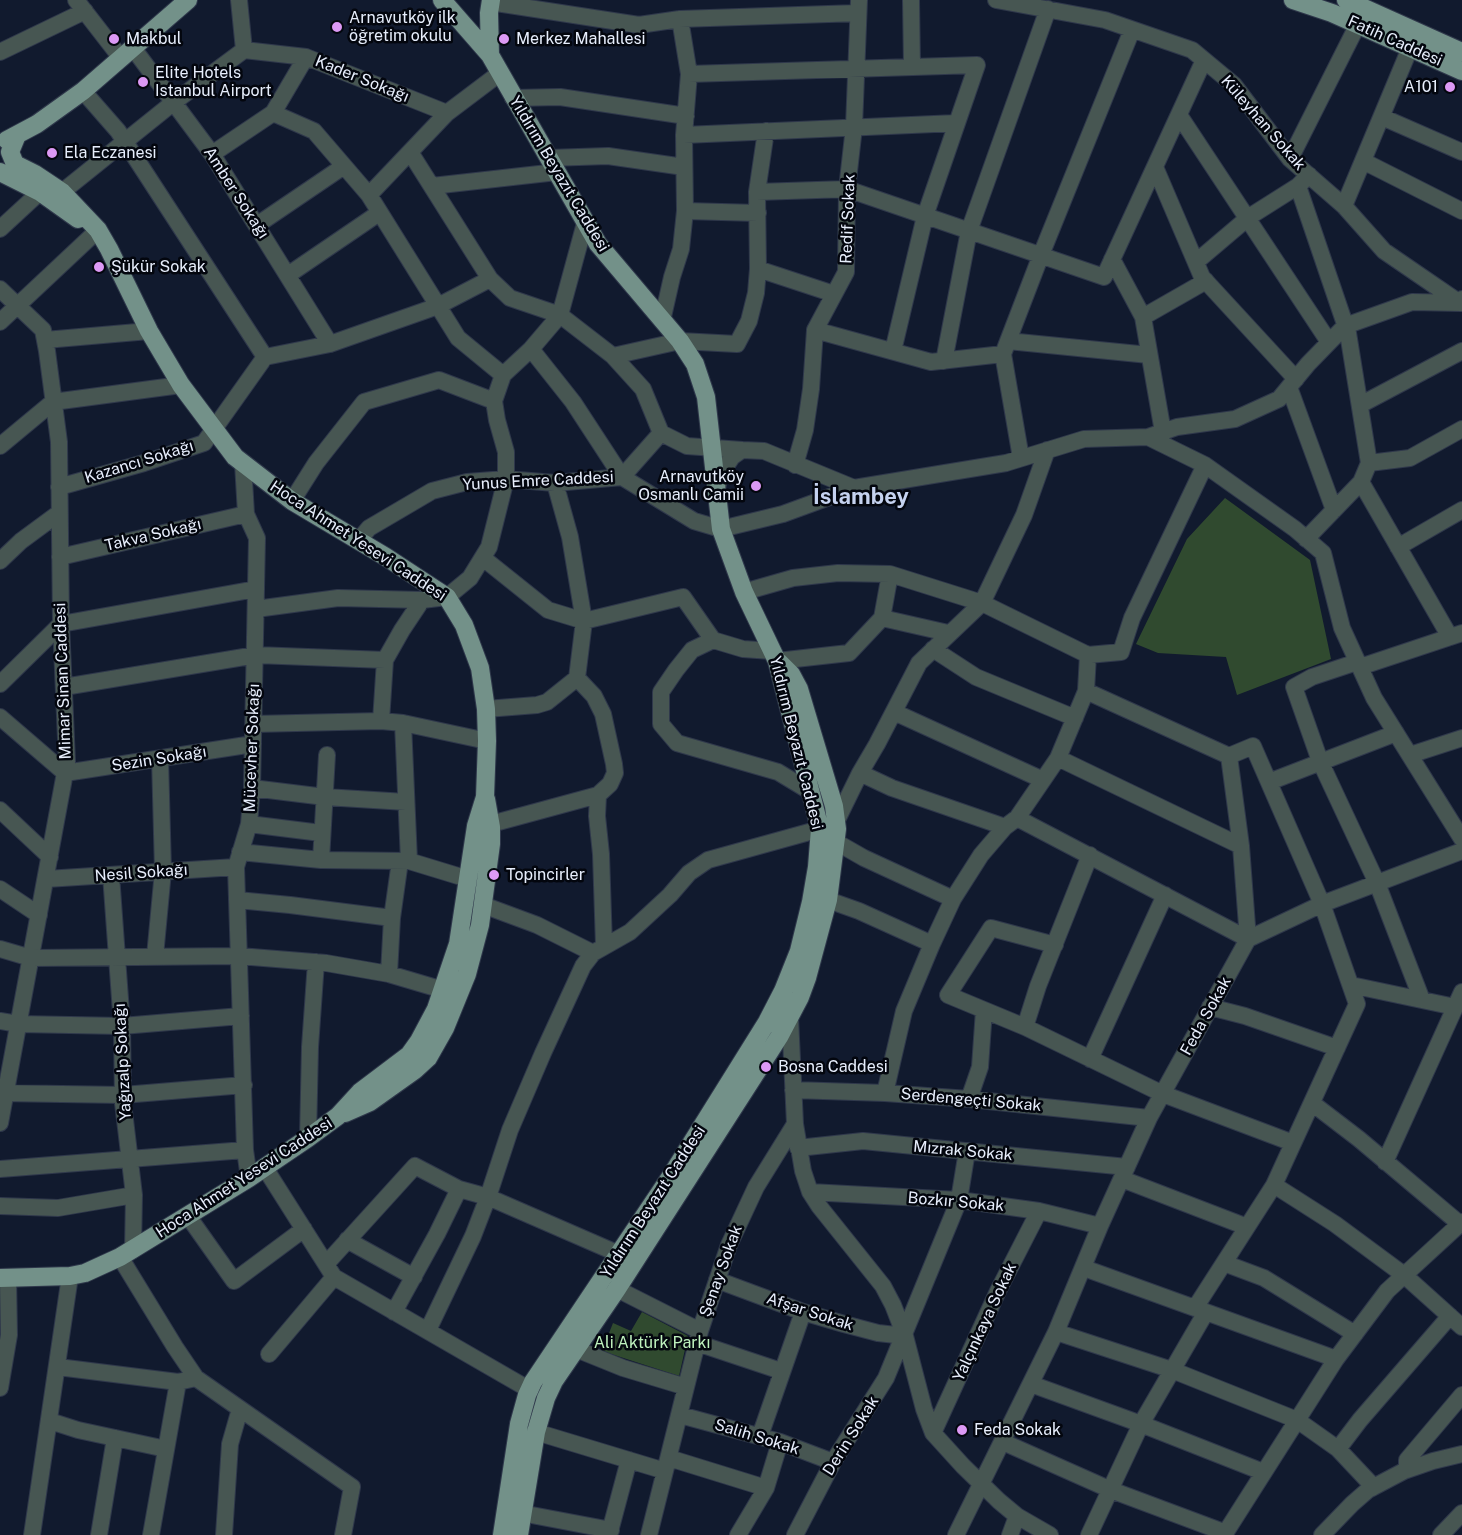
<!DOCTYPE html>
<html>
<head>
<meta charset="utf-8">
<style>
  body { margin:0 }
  canvas { display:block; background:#111a2e }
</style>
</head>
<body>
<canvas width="1462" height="1535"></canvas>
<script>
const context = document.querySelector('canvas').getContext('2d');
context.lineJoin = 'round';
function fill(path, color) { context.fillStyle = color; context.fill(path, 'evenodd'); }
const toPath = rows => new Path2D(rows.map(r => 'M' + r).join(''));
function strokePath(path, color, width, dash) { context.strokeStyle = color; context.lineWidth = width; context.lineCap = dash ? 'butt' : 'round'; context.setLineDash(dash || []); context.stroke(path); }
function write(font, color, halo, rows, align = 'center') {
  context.font = font + ' "Public Sans",sans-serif'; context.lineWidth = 5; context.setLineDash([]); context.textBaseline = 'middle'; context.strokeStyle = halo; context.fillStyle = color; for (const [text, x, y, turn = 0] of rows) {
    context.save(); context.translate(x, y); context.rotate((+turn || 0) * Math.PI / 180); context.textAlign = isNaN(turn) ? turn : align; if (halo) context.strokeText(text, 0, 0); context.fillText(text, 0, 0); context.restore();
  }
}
const green = toPath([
  [1225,498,1310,560,1331,659,1237,695,1226,657,1158,653,1136,644,1187,539],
  [642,1312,688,1336,679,1376,602,1351,613,1323,631,1331]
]);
const minor = toPath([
  [76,0,121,58],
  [239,0,244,50],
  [911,0,912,67],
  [996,0,1105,20,1192,50,1234,85,1290,159,1344,206,1384,251,1460,303,1462,299],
  [490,2,639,25,680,19,858,13],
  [133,48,212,154,330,344],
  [0,52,85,11],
  [689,74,977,65,925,216,893,351],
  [83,91,118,131,265,357],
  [513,98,560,97,686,116],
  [273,113,314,131,369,195,458,338,503,375],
  [1179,115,1329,342],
  [1382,117,1462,152],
  [684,135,957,123],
  [410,152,490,279],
  [212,154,273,113,306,57],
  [549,158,608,156,684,167],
  [1290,159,1358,24],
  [1363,161,1462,211],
  [1155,167,1202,277,1296,379],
  [432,186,557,172],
  [62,192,174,102,244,50,306,57,447,113],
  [757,192,847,189,1104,277,1204,60],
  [369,195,447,113,500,73],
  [1344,206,1410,48],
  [685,211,758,213],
  [257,225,344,166],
  [0,229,40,192],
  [1112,259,1143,317,1163,432],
  [1196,262,1249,217,1298,186],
  [758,269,834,294],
  [288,275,379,213],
  [0,289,43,330,47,351,59,442,61,624,67,762,0,1123],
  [1143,317,1206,281],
  [662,321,672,277,681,249,685,211,684,135,689,74,680,19],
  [0,322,98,230],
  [815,330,931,362,1003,354],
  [45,340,149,331],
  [1008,341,1149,355],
  [613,356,680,341,737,344,749,321,756,293,758,269,757,192,766,131],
  [944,361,969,231,1048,9],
  [1289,387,1334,510],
  [1360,405,1462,351],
  [661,433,687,446,742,450],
  [1148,437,1177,427,1235,419,1279,399,1308,364,1345,326,1412,302,1461,303],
  [0,446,53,402,181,385],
  [1021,458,1003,354,1041,255,1132,30],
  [243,463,246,514,257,538,252,788,249,824,236,867,245,1150,249,1178],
  [1369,463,1410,458,1462,429],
  [795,465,805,430,811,389,815,330,846,272,847,189,854,127,859,0],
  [1361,482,1450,637],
  [59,487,144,463,204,443,265,357,330,344,438,306,490,279,510,298,560,315,613,356,643,389,661,433,622,477,573,402,531,349],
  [717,487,722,472,732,457,742,450,764,451,854,488],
  [292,501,316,463,364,402,439,380,494,401],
  [1306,539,1361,482,1369,463,1348,333,1298,186,1309,175],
  [358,541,369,528,432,491,467,482,506,479,555,483,622,477,694,521,721,529,783,514,854,488,1006,463,1084,439,1148,437,1205,465,1295,529,1323,553,1342,628,1374,698,1462,839],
  [1398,547,1462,510],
  [60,557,246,514],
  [483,558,548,610,584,621,683,597,713,640,743,649,772,651],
  [0,561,21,541,59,513],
  [744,592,793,578,838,573,890,574,982,603,1088,655,1121,652,1132,618,1205,465],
  [256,609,338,598,422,600],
  [882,618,948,633],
  [713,640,692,650,676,670,661,692,661,724,677,743,778,772,811,792],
  [933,649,976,677,1075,718],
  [777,661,849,653,882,618,890,574],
  [1357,662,1312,677,1294,687,1320,761,1377,883,1422,1000],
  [1360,667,1462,633],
  [577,678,594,696,603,714,614,764,615,773,610,784,598,795,597,816,601,854,604,946],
  [0,684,61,624,256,589],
  [64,687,256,655,385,660],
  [1086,691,1229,756],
  [486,709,537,705,547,702,577,678,584,621,570,537,555,483],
  [894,712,1043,780],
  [0,717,65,773,253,744],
  [381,721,385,660,402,630,422,600,447,597,470,578,489,547,506,479,506,452,497,420,494,401,503,375,531,349,560,315,585,223],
  [403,723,409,861],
  [254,724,381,721,403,723,487,741],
  [1410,755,1462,738],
  [1058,758,1241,846],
  [860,773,892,788,1005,827],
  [1269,782,1396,733],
  [252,788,325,797,406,802],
  [0,810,50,857],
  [1017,818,1248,939],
  [836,822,860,773,877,744,919,663,982,603,1024,515,1047,450],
  [249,824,321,833],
  [491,824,598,795],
  [836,842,864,858,953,899],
  [240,852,321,860,409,861,468,879],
  [321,860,327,755],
  [111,875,122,1026,123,1103,134,1195,133,1250],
  [46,879,236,867],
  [0,889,39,915],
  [237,900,290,905,392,918],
  [828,900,859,911,932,944],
  [483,905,537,925,593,953],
  [1248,939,1322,904,1462,851],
  [1055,945,991,928,948,995,1025,1027,1163,1094,1293,1143],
  [0,949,31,958,239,956,326,963,389,974,443,990],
  [155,956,163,871,160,758],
  [389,974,392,918,400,861],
  [1351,985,1455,1007],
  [1210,1007,1245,1016,1337,1048],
  [790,1017,795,1124,803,1171,810,1192,819,1206,883,1286,893,1305,905,1336,924,1409,933,1433,963,1466,999,1501,1017,1516,1050,1535],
  [0,1021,18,1024,122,1026,241,1016],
  [1025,1027,1038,986,1090,855],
  [1090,1059,1165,895],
  [793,1090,885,1093,969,1099,1149,1118],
  [0,1093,123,1095,244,1085],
  [885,1093,904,1011,932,944,953,899,981,855,1005,827,1017,818,1058,758,1086,691,1088,655],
  [969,1099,980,1067,984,1010],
  [1312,1103,1359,1139,1460,1224],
  [308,1138,310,1047,316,962],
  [798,1148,863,1141,1127,1167],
  [1385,1162,1462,992],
  [265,1168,334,1277,530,1390],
  [0,1169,245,1150],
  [1122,1179,1247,1227],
  [1274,1185,1335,1224,1404,1275,1462,1327],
  [810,1192,959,1200,1039,1211,1100,1226],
  [0,1206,58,1208,134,1195],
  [188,1216,234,1281,304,1229],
  [347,1240,414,1277],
  [120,1257,175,1347,196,1378],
  [1224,1263,1264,1278,1355,1334],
  [326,1264,415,1166,459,1189,488,1197,619,1254],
  [1084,1268,1336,1359],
  [717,1280,803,1312,844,1324,878,1333,905,1336],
  [617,1289,700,1331],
  [1195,1308,1274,1185,1357,1004,1322,904,1253,746,1229,756,1241,846,1248,939],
  [394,1312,437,1234,459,1189],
  [428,1330,473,1236,488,1197,510,1130,543,1053,583,966,593,953,630,932,670,895,689,873,708,860,820,829],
  [1056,1332,1172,1370,1297,1420,1338,1449,1370,1483,1372,1488],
  [697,1343,781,1371],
  [576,1349,623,1368,686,1387],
  [269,1354,334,1277],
  [58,1367,178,1382,196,1378,352,1487,343,1535],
  [1031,1384,1141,1424,1263,1472],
  [0,1388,9,1335,8,1278],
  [680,1415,780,1442,833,1462],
  [50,1421,78,1430,166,1449],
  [536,1432,665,1471],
  [933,1433,998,1291,1039,1211],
  [760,1436,803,1312],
  [1003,1442,1111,1490,1226,1533],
  [1338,1449,1360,1420,1450,1316],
  [669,1458,766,1488],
  [1407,1470,1407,1460,1462,1395],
  [521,1513,611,1530],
  [32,1535,70,1276],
  [99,1535,115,1438],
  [151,1535,178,1382],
  [224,1535,230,1444,240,1409],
  [609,1535,629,1460],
  [649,1535,700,1331,729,1245,756,1187,795,1124],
  [738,1535,766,1488,780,1442],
  [795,1535,833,1462,886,1378,959,1200,967,1151],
  [956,1535,1056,1332,1100,1226,1149,1118,1248,939],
  [1010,1535,1017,1516],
  [1089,1535,1141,1424,1206,1312],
  [1224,1535,1336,1359,1387,1291,1462,1222],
  [1322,1535,1352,1504,1368,1490,1404,1471,1433,1461,1462,1454],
  [1441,1535,1462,1513]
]);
const major = toPath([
  [442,0,490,55,598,244,680,341,695,364,706,397,721,529,744,592,777,661,820,829,817,867,811,902,799,951,783,991,767,1022,671,1176,533,1382,527,1395,519,1424,502,1535],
  [1293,0,1332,13,1462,71],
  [1346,0,1462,52],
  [490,55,489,13,491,0],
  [7,140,37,124,83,91,188,0],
  [0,172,40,192,78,219],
  [345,1113,370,1102,415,1070,428,1058,445,1028,467,974,480,925,491,844,491,827,486,799],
  [0,1278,70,1276,85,1273,120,1257,249,1178,308,1138,338,1116,360,1092,409,1055,419,1041,436,1009,458,944,476,826,485,797,487,741,486,709,480,668,464,625,447,597,386,557,292,501,235,457,181,385,149,331,109,249,98,230,62,192,35,174,15,164,10,152,17,135],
  [519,1535,536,1432,546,1398,554,1381,617,1289,779,1037,800,997,807,978,828,900,837,829,834,806,799,689,791,674,779,662]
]);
const markers = [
  [337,27,6,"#dc99f4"],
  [114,39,6,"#dc99f4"],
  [504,39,6,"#dc99f4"],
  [143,82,6,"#dc99f4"],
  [1450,87,6,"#dc99f4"],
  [52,153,6,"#dc99f4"],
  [99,267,6,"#dc99f4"],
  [756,486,6,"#dc99f4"],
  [494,875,6,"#dc99f4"],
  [766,1067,6,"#dc99f4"],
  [962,1430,6,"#dc99f4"]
];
const poiNames = [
  ["Arnavutköy ilk",349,18],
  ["öğretim okulu",349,36],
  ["Makbul",126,39],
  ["Merkez Mahallesi",516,39],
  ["Elite Hotels",155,73],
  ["Istanbul Airport",155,91],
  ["A101",1438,87,"right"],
  ["Ela Eczanesi",64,153],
  ["Şükür Sokak",111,267],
  ["Arnavutköy",744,477,"right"],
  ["Osmanlı Camii",744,495,"right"],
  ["Topincirler",506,875],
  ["Bosna Caddesi",778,1067],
  ["Feda Sokak",974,1430]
];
const streetNames = [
  ["Fatih Caddesi",1395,41,24],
  ["Kader Sokağı",362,79,22],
  ["Küleyhan Sokak",1263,123,49],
  ["Yıldırım Beyazıt Caddesi",559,174,59],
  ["Amber Sokağı",236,193,57],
  ["Redif Sokak",848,219,-88],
  ["Kazancı Sokağı",139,462,-17],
  ["Yunus Emre Caddesi",538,481,-3],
  ["Takva Sokağı",153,535,-13],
  ["Hoca Ahmet Yesevi Caddesi",358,541,33],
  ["Mimar Sinan Caddesi",63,681,-92],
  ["Yıldırım Beyazıt Caddesi",796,743,76],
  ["Mücevher Sokağı",252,748,-88],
  ["Sezin Sokağı",159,759,-9],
  ["Nesil Sokağı",141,873,-4],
  ["Feda Sokak",1206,1016,-61],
  ["Yağızalp Sokağı",123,1062,-93],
  ["Serdengeçti Sokak",971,1100,5],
  ["Mızrak Sokak",963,1151,5],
  ["Hoca Ahmet Yesevi Caddesi",244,1178,-33],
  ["Yıldırım Beyazıt Caddesi",653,1202,-57],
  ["Bozkır Sokak",956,1202,5],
  ["Şenay Sokak",721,1271,-70],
  ["Afşar Sokak",810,1312,18],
  ["Yalçınkaya Sokak",985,1322,-65],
  ["Derin Sokak",851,1436,-58],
  ["Salih Sokak",757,1437,17]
];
const parkNames = [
  ["Ali Aktürk Parkı",652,1343]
];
const districtNames = [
  ["İslambey",861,497]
];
fill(green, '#304a2f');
strokePath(minor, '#2f384b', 18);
strokePath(major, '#2f384b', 20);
strokePath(minor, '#475652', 16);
strokePath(major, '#739189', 18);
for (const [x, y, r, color] of markers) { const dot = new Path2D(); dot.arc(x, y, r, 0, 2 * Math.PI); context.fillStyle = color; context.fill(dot); strokePath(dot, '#03060e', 2); }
write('16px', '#e7eefc', '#03060e', poiNames, 'left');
write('16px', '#e7eefc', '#03060e', streetNames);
write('16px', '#bff2be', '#03060e', parkNames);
write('bold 22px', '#c5d2ef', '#03060e', districtNames);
</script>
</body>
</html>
